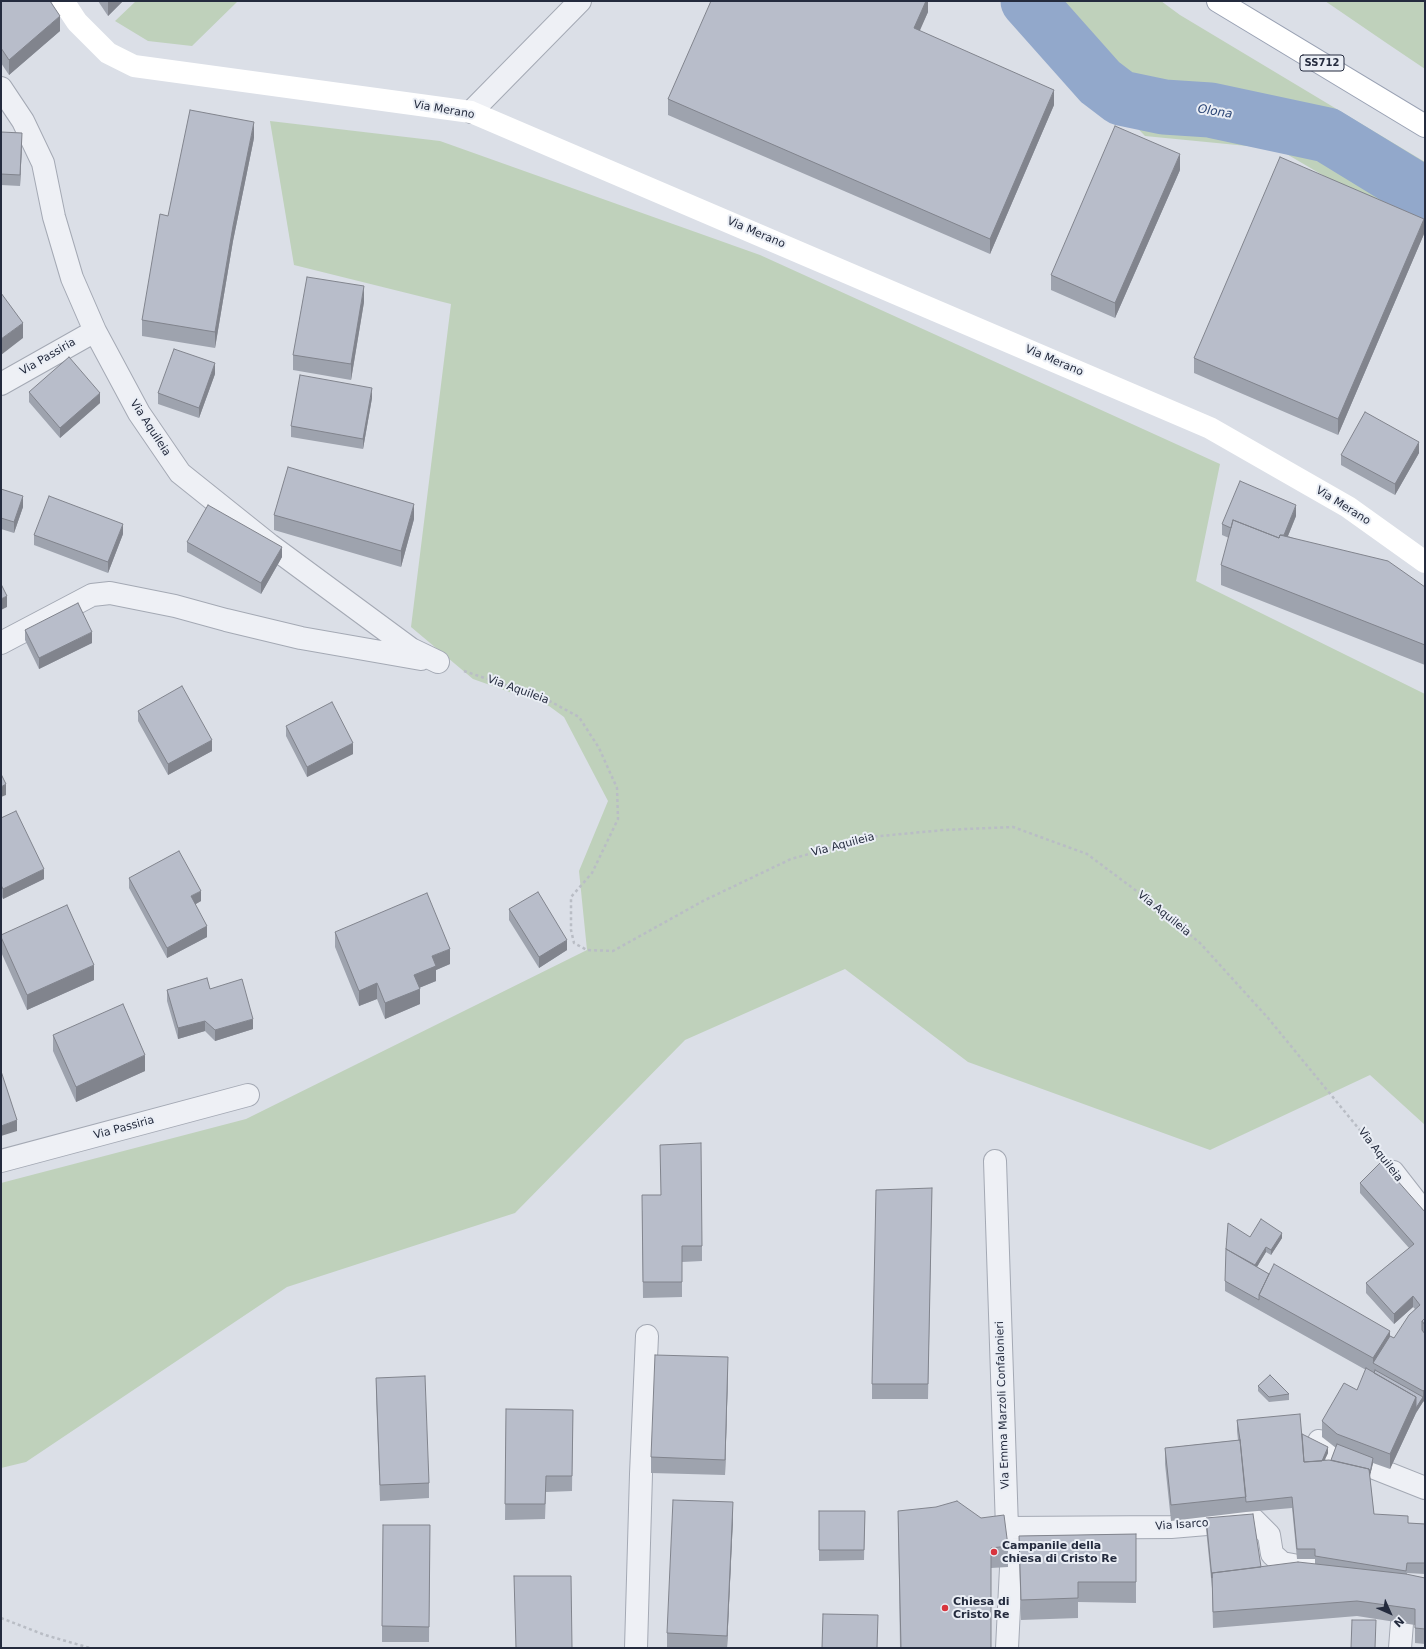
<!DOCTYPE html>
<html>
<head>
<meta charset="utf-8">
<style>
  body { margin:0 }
  #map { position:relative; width:1426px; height:1649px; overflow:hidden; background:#dbdfe7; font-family:"DejaVu Sans",sans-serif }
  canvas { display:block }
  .frame { position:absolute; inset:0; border:2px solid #242b3e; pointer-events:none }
  .north { position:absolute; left:1370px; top:1593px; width:40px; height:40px; -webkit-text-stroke:3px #eaeef5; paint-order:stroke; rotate:135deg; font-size:11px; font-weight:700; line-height:16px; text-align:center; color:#242b3e }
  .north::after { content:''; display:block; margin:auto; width:14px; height:18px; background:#242b3e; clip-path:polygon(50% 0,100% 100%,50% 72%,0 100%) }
</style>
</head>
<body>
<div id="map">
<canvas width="1426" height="1649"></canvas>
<div class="frame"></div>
<div class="north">N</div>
</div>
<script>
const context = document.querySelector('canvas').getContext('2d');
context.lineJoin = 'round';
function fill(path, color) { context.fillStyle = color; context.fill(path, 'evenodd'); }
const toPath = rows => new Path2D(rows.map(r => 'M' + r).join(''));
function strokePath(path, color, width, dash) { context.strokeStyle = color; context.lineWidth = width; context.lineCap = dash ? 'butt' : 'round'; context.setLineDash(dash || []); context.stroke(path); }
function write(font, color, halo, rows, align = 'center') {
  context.font = font + ' "DejaVu Sans",sans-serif'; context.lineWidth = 4; context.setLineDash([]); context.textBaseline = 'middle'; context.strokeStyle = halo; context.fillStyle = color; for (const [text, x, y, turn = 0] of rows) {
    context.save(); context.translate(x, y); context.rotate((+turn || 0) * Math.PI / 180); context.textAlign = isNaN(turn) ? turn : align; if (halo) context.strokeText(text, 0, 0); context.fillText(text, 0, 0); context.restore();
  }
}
const green = toPath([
  [136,1,238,1,192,46,148,41,115,21],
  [1015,1,1161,1,1180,15,1425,162,1425,235,1278,149,1145,136],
  [1325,1,1425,1,1425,69,1385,42],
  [270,121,440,141,760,255,1220,464,1196,581,1425,694,1425,1125,1370,1075,1210,1150,968,1062,845,969,685,1040,515,1213,287,1287,26,1462,1,1468,1,1183,246,1119,587,950,579,871,608,801,564,717,549,706,473,679,411,627,451,304,294,265]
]);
const river = toPath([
  [1028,1,1100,82,1121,98,1164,107,1210,110,1327,135,1425,195]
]);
const path = toPath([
  [464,671,544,698,579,717,599,748,617,788,618,819,592,873,571,897,571,930,574,943,587,950,613,951,703,901,791,859,870,837,944,830,1013,827,1087,854,1142,895,1200,943,1268,1018,1377,1151],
  [1,1618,45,1635,90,1648]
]);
const street = toPath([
  [1,88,23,121,43,163,54,217,72,278,95,331,139,413,180,473,270,545,411,649,438,662],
  [471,112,580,1],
  [1,384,95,331],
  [1,643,92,595,110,593,175,606,226,620,301,638,421,659],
  [1,1161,248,1095],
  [995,1161,1007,1528,1011,1568,1007,1648],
  [1393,1172,1425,1213],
  [1319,1441,1335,1453],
  [1372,1467,1425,1488],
  [1007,1528,1171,1527,1254,1520,1269,1535,1272,1554,1282,1563,1315,1569],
  [636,1648,641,1474,647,1336],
  [1400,1648,1402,1623]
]);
const secondary = toPath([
  [63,1,77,22,108,53,134,66,471,112,1210,428,1348,507,1425,562]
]);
const primary = toPath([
  [1218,1,1425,126]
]);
const wall = toPath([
  [1,1,60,31,9,75,1,63],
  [98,1,123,1,108,16],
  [928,1,928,12,919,31,1054,105,990,254,668,115,668,99],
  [1,132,22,144,20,186,1,185],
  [254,138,233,241,215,348,142,336,142,320],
  [1180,170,1115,318,1051,290,1051,275],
  [1424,234,1338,435,1194,373,1194,358],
  [364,302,351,380,293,370,293,355],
  [215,374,199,418,158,404,158,393],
  [29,392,100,403,60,438,29,402],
  [372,398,363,449,291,437,291,426],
  [1419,453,1395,495,1341,465,1341,455],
  [1,489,23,507,14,533,1,529],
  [274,515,414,519,401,567,274,530],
  [1296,516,1288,536,1425,587,1425,665,1221,585,1221,565,1229,538,1222,535,1222,524],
  [123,534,108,573,34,545,34,535],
  [187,542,282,557,261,594,187,552],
  [25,630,92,643,39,669,25,640],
  [138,711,212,751,168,775,138,721],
  [286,726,353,754,307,777,286,736],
  [1,818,44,879,3,899,1,895],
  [129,878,201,901,195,904,207,937,167,958,129,888],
  [509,909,567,950,539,968,509,920],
  [335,932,450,964,436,970,436,981,419,988,420,1004,385,1019,377,999,359,1006,335,947],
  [1,935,94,980,27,1010,1,952],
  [210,989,253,1029,215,1041,205,1031,178,1039,167,1001,167,990],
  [53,1035,145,1071,76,1102,53,1051],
  [1360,1183,1425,1212,1425,1400,1423,1402,1416,1413,1390,1469,1373,1463,1370,1476,1374,1514,1408,1523,1425,1524,1425,1574,1407,1573,1407,1575,1425,1578,1425,1644,1415,1643,1415,1625,1357,1616,1213,1628,1212,1588,1206,1529,1206,1518,1261,1567,1315,1564,1315,1559,1297,1559,1292,1508,1246,1512,1171,1521,1165,1464,1165,1448,1238,1440,1237,1431,1237,1420,1302,1434,1328,1453,1324,1461,1331,1460,1336,1448,1322,1437,1322,1421,1357,1390,1366,1370,1225,1291,1225,1281,1250,1237,1282,1238,1271,1255,1266,1252,1257,1267,1269,1274,1394,1338,1415,1309,1413,1307,1394,1324,1366,1293,1366,1283,1409,1248,1360,1193],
  [932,1188,928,1399,872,1399,872,1384],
  [660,1195,702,1246,702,1261,682,1262,682,1297,643,1298,642,1211],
  [728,1373,725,1475,651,1473,651,1457],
  [376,1378,429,1483,429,1498,380,1501,376,1394],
  [1258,1386,1289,1394,1289,1400,1269,1402,1258,1391],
  [506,1409,573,1410,572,1491,546,1492,545,1519,505,1520],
  [819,1511,865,1511,864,1560,819,1561],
  [898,1511,1008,1546,1008,1567,991,1568,991,1648,900,1648],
  [733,1518,727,1648,667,1648,667,1633],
  [430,1525,429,1642,382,1642,382,1626],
  [1136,1534,1136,1603,1078,1602,1078,1618,1021,1620,1019,1556,1019,1536]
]);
const shadedWall = toPath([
  [108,1,123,1,108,16],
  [926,1,928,1,928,12,914,44,914,28],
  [60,16,60,31,9,75,9,60],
  [1054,90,1054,105,990,254,990,239],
  [254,122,254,138,233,241,215,348,215,332,233,226],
  [22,133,22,144,20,186,20,175],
  [1180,154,1180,170,1115,318,1115,303],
  [1424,219,1424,234,1338,435,1338,419],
  [364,286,364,302,351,380,351,364],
  [23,323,23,338,1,355,1,339],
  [215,363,215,374,199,418,199,408],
  [372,388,372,398,363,449,363,439],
  [100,393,100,403,60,438,60,428],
  [1419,442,1419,453,1395,495,1395,484],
  [23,496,23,507,14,533,14,522],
  [414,504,414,519,401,567,401,551],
  [1296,505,1296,516,1279,558,1279,548],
  [123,524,123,534,108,573,108,562],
  [282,547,282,557,261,594,261,583],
  [7,596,7,607,1,610,1,599],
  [92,632,92,643,39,669,39,658],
  [212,740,212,751,168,775,168,764],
  [353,743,353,754,307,777,307,767],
  [6,784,6,795,1,797,1,787],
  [44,869,44,879,3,899,3,889],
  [201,891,201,901,191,907,191,896],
  [207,926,207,937,167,958,167,948],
  [567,940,567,950,539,968,539,957],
  [450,949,450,964,436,970,436,981,414,990,414,975,432,956],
  [94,965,94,980,27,1010,27,995],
  [377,983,377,999,359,1006,359,991],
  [420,989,420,1004,385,1019,385,1003],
  [253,1019,253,1029,215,1041,215,1030],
  [205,1021,205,1031,178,1039,178,1028],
  [145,1055,145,1071,76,1102,76,1087],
  [17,1120,17,1131,1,1136,1,1126],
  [1282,1233,1282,1238,1271,1255,1271,1250],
  [1266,1247,1266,1252,1252,1275,1252,1270],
  [1413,1296,1413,1307,1394,1324,1394,1314],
  [1390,1331,1390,1346,1373,1363,1373,1358],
  [728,1357,728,1373,725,1475,725,1460],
  [1425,1389,1425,1400,1423,1402,1416,1413,1390,1469,1390,1454,1416,1397,1423,1397,1423,1391],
  [1328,1447,1328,1453,1319,1472,1319,1466],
  [1373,1458,1373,1463,1369,1479,1369,1474],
  [733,1502,733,1518,727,1648,727,1636]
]);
const building = toPath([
  [1,1,50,1,60,16,9,60,1,48,1,1],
  [711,1,926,1,914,28,1054,90,990,239,668,99,711,1],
  [190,110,254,122,233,226,215,332,142,320,160,214,168,216,190,110],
  [1115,126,1180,154,1115,303,1051,275,1115,126],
  [1,132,22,133,20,175,1,174,1,132],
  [1280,157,1424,219,1338,419,1194,358,1280,157],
  [307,277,364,286,351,364,293,355,307,277],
  [1,293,23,323,1,339,1,293],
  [174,349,215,363,199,408,158,393,174,349],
  [69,357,100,393,60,428,29,392,69,357],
  [300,375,372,388,363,439,291,426,300,375],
  [1365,412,1419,442,1395,484,1341,455,1365,412],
  [288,467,414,504,401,551,274,515,288,467],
  [1240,481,1296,505,1284,535,1280,535,1279,538,1233,520,1231,528,1222,524,1240,481],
  [1,489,23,496,14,522,1,518,1,489],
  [49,496,123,524,108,562,34,535,49,496],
  [208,505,282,547,261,583,187,542,208,505],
  [1233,520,1279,538,1280,535,1388,561,1425,587,1425,645,1221,565,1233,520],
  [1,584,7,596,1,599,1,584],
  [78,603,92,632,39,658,25,630,78,603],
  [182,686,212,740,168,764,138,711,182,686],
  [332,702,353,743,307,767,286,726,332,702],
  [1,774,6,784,1,787,1,774],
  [16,811,44,869,3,889,1,885,1,818,16,811],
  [179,851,201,891,191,896,207,926,167,948,129,878,179,851],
  [538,892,567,940,539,957,509,909,538,892],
  [427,893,450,949,432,956,436,966,414,975,420,989,385,1003,377,983,359,991,335,932,427,893],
  [67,905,94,965,27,995,1,937,1,935,67,905],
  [207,978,210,989,242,979,253,1019,215,1030,205,1021,178,1028,167,990,207,978],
  [123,1004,145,1055,76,1087,53,1035,123,1004],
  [1,1071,17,1120,1,1126,1,1071],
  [701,1143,702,1246,682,1246,682,1282,643,1282,642,1195,661,1195,660,1145,701,1143],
  [1381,1162,1425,1212,1425,1318,1422,1321,1422,1330,1425,1334,1425,1389,1423,1391,1373,1363,1390,1336,1394,1338,1409,1315,1420,1305,1413,1296,1394,1314,1366,1283,1414,1244,1360,1183,1381,1162],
  [932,1188,928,1384,872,1384,876,1190,932,1188],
  [1261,1219,1282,1233,1271,1250,1266,1247,1255,1265,1226,1249,1228,1223,1250,1237,1261,1219],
  [1226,1249,1269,1274,1259,1295,1259,1300,1225,1281,1226,1249],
  [1274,1264,1390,1331,1373,1358,1259,1295,1274,1264],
  [1425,1318,1425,1325,1422,1321,1425,1318],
  [655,1355,728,1357,725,1460,651,1457,655,1355],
  [1366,1368,1416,1397,1390,1454,1337,1434,1322,1421,1344,1383,1357,1390,1366,1368],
  [1375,1370,1423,1397,1416,1408,1416,1397,1374,1373,1375,1370],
  [1270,1375,1289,1394,1269,1397,1258,1386,1270,1375],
  [425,1376,429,1483,380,1485,376,1378,425,1376],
  [506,1409,573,1410,572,1476,546,1476,545,1504,505,1504,506,1409],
  [1300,1414,1304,1462,1329,1460,1369,1469,1374,1514,1408,1516,1408,1523,1425,1524,1425,1563,1407,1563,1406,1571,1315,1556,1315,1549,1297,1549,1292,1497,1246,1502,1240,1440,1237,1420,1300,1414],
  [1302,1434,1328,1447,1322,1461,1304,1462,1302,1434],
  [1240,1440,1246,1497,1171,1505,1165,1448,1240,1440],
  [1337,1444,1373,1458,1370,1473,1369,1469,1331,1460,1337,1444],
  [673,1500,733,1502,727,1636,667,1633,673,1500],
  [957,1501,981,1518,1004,1515,1008,1546,991,1548,991,1648,901,1648,898,1511,936,1507,957,1501],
  [819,1511,865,1511,864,1550,819,1550,819,1511],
  [1253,1514,1261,1567,1212,1573,1212,1578,1206,1518,1253,1514],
  [383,1525,430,1525,429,1627,382,1626,383,1525],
  [1136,1534,1136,1582,1078,1582,1078,1598,1021,1600,1019,1536,1136,1534],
  [1298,1562,1406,1574,1425,1578,1425,1629,1415,1628,1415,1609,1357,1601,1213,1612,1212,1573,1298,1562],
  [514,1576,571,1576,572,1648,516,1648,514,1576],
  [823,1614,878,1615,877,1648,822,1648,823,1614],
  [1352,1620,1376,1620,1375,1648,1351,1648,1352,1620]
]);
const markers = [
  [994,1552,4,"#d8343d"],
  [945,1608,4,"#d8343d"]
];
const shields = [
  [1322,63,44]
];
const shieldNames = [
  ["SS712",1322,63]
];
const streetNames = [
  ["Via Merano",444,110,10],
  ["Via Merano",756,233,23],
  ["Via Passiria",48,357,-30],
  ["Via Merano",1054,361,23],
  ["Via Aquileia",150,428,57],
  ["Via Merano",1343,506,32],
  ["Via Aquileia",518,690,20],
  ["Via Aquileia",843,845,-15],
  ["Via Aquileia",1164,914,39],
  ["Via Passiria",124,1128,-15],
  ["Via Aquileia",1380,1155,52],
  ["Via Emma Marzoli Confalonieri",1003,1405,-92],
  ["Via Isarco",1182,1525,-4]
];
const poiNames = [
  ["Campanile della",1002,1546],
  ["chiesa di Cristo Re",1002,1559],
  ["Chiesa di",953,1602],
  ["Cristo Re",953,1615]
];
const waterNames = [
  ["Olona",1215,112,9]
];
fill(green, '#bfd1bb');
strokePath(river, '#92a8cb', 55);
strokePath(street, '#a4a9b4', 24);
strokePath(primary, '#99a1b3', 24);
strokePath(path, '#b9bdc5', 2.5, [3, 3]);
strokePath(street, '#eef0f5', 22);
strokePath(secondary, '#fff', 22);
strokePath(primary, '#fff', 22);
fill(wall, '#9ea3ae');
fill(shadedWall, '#81848d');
fill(building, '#b8bdca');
strokePath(building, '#81848d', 1);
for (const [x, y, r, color] of markers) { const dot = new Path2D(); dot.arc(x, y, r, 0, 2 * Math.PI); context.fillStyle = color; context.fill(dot); strokePath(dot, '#eaeef5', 1.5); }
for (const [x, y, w] of shields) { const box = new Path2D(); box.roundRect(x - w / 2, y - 8, w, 16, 3); context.fillStyle = '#eaeef5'; context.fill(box); strokePath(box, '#242b3e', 1); }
write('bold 10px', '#242b3e', null, shieldNames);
write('11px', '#242b3e', '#eaeef5', streetNames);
write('bold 11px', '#242b3e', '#eaeef5', poiNames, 'left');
write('italic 12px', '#2b4575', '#eaeef5', waterNames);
</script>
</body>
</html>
